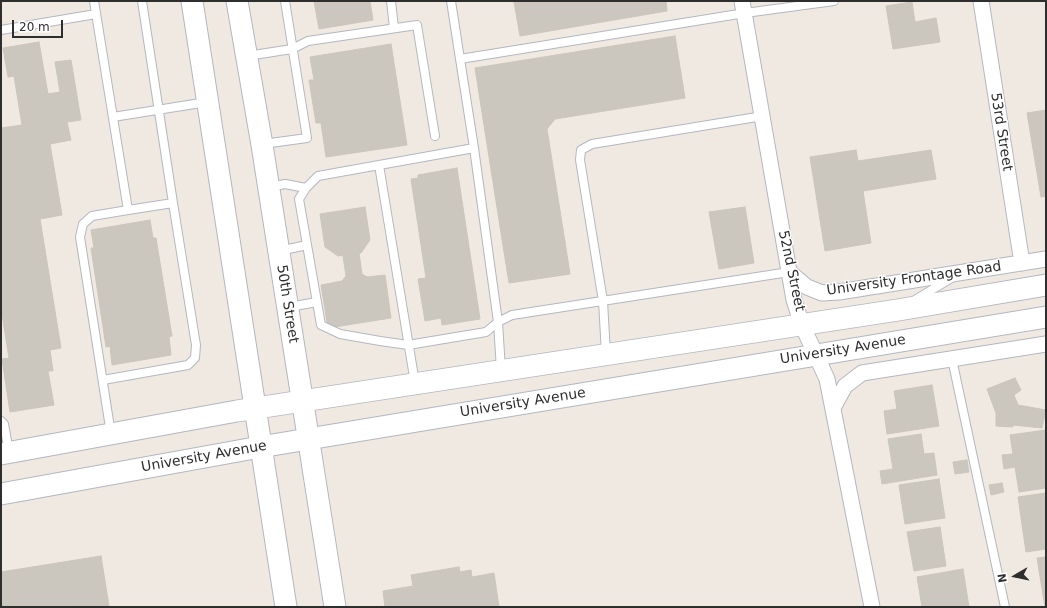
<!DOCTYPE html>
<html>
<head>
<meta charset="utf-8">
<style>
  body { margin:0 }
  #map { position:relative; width:1047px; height:608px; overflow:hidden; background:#efe9e1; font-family:"DejaVu Sans",sans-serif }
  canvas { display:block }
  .frame { position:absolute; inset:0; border:2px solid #2e2e2e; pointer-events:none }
  .north { position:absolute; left:995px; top:556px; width:40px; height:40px; -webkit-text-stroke:3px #fff; paint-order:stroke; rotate:261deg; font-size:11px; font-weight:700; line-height:16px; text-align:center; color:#2e2e2e }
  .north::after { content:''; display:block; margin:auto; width:14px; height:18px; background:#2e2e2e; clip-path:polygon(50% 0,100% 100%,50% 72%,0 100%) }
  .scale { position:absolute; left:12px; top:20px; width:51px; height:18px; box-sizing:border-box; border:2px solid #2e2e2e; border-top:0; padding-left:5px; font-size:12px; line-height:14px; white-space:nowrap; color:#2e2e2e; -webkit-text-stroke:3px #fff; paint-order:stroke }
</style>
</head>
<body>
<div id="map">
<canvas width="1047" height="608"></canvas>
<div class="frame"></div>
<div class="north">N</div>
<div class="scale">20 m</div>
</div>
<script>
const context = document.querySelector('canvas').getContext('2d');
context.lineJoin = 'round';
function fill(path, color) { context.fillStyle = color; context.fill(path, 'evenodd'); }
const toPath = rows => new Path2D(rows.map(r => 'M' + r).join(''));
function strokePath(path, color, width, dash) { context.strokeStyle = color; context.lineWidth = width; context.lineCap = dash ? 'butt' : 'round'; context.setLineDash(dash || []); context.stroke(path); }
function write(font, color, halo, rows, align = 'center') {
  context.font = font + ' "DejaVu Sans",sans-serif'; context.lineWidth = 3; context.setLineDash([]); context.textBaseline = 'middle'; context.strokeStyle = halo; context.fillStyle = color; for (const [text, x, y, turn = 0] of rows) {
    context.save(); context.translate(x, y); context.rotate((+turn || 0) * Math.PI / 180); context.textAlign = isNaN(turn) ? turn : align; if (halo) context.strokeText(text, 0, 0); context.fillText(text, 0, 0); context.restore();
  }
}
const building = toPath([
  [314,1,370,1,373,20,319,29,314,1],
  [512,1,666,1,667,11,520,36,514,2,512,1],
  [912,2,915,22,936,18,940,42,893,49,886,6,912,2],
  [675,36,685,98,555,119,547,129,565,242,504,252,475,68,675,36],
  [39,42,48,94,60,92,55,62,71,60,81,120,67,122,71,140,50,144,62,215,40,219,61,348,50,350,53,371,48,371,54,405,10,412,2,359,9,358,1,308,1,128,22,125,14,76,8,77,3,48,39,42],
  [391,44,407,145,326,157,321,123,316,123,309,80,314,80,310,57,391,44],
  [1046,110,1046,196,1041,197,1027,113,1046,110],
  [856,150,858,161,931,150,936,179,863,191,871,243,825,251,810,157,856,150],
  [457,168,480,319,442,325,441,318,425,321,418,279,426,278,411,179,418,178,418,175,457,168],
  [365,207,370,240,361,253,338,256,325,247,320,214,365,207],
  [745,207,754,263,719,269,709,212,745,207],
  [150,220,153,238,156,238,172,336,169,337,171,355,112,365,110,346,106,347,91,248,94,248,91,230,150,220],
  [565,242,570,274,509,283,504,252,565,242],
  [359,253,362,274,367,277,385,275,391,318,328,328,321,285,342,281,346,276,343,256,359,253],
  [1015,378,1021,390,1014,395,1018,405,1046,410,1042,428,1013,425,1013,427,996,426,996,413,987,389,1015,378],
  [932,385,939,426,887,434,884,411,897,409,894,391,932,385],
  [1046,430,1046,488,1019,492,1015,467,1004,469,1002,455,1013,454,1010,435,1046,430],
  [921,434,924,454,934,453,937,475,882,484,880,471,893,469,888,439,921,434],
  [967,460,969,472,955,474,953,462,967,460],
  [939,479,945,518,905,524,899,485,939,479],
  [1002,483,1004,492,991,495,989,485,1002,483],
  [1046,493,1046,549,1026,552,1018,497,1046,493],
  [940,527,946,566,914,571,907,532,940,527],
  [101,556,109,606,1,607,1,572,101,556],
  [1046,557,1046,607,1045,607,1037,558,1046,557],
  [459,567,460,572,471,570,472,577,494,573,499,607,385,607,383,591,413,586,411,575,459,567],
  [963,569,969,607,922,607,917,577,963,569]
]);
const service = toPath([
  [94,1,128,210,92,216,83,224,80,237,111,434],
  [142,1,173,203],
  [391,1,394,28],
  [451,1,460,59],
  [1,30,96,14],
  [247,56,292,49,308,41,417,25,435,136],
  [113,117,207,102],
  [263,144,307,138,285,1],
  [474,148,498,322,501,370],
  [379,165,415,383],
  [269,187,285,184,306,188],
  [279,251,307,245],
  [789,272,512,315,498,322,486,332,408,345,380,341,340,334,321,325,299,199,306,188,318,176,474,148,460,59,745,13,834,1],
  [915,300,953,277],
  [289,307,317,302],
  [606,354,603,301,580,160,581,150,592,144,763,116],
  [952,359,1005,607],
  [103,380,188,365,195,358,196,345,173,203,128,210],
  [1,421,4,424,9,452]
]);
const minor = toPath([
  [742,1,794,300,802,325,827,379,872,607],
  [981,1,1022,263],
  [789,272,807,287,822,293,839,292,1046,259],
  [833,408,845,386,862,373,1046,344]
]);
const secondary = toPath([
  [192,1,286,607],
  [237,1,262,145,335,607],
  [1,454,237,411,898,310,1046,285],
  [1,494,260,447,1046,317]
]);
const streetNames = [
  ["53rd Street",1001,132,81],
  ["52nd Street",791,271,78],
  ["University Frontage Road",914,279,-8],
  ["50th Street",287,304,81],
  ["University Avenue",843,350,-9],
  ["University Avenue",523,403,-9],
  ["University Avenue",204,457,-10]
];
fill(building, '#cbc7bf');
strokePath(building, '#cbc5ba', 1);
strokePath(service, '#b4b7c1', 10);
strokePath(minor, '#b4b7c1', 17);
strokePath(secondary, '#b4b7c1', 23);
strokePath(service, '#fff', 8);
strokePath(minor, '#fff', 15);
strokePath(secondary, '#fff', 21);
write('14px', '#2e2e2e', '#fff', streetNames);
</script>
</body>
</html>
